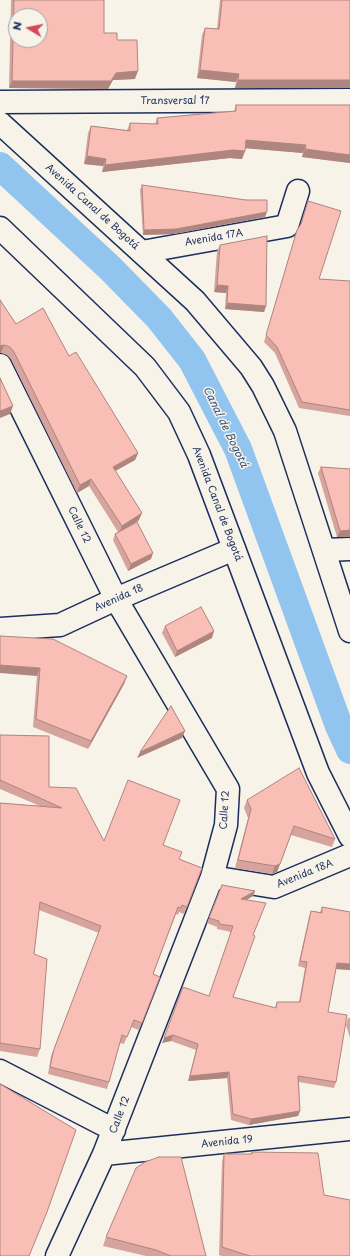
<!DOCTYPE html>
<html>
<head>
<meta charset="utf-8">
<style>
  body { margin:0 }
  #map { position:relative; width:350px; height:1256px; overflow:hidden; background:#f7f3e8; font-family:"Playpen Sans",sans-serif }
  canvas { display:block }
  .north { position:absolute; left:8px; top:8px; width:40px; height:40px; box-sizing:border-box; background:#f7f3e8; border:1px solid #9fa5b1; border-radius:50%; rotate:280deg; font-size:11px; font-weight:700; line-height:16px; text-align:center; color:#1b2f5e }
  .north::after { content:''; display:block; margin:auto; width:14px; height:18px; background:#d1495b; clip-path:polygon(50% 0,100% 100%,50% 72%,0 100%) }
</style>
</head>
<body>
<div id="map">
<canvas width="350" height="1256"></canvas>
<div class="north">N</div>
</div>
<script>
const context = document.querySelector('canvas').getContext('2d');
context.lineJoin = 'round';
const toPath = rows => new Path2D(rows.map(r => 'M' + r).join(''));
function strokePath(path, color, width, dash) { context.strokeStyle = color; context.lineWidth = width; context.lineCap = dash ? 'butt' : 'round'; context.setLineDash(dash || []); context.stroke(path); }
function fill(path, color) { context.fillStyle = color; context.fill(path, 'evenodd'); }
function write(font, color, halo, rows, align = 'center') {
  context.font = font + ' "Playpen Sans",sans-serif'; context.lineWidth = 3; context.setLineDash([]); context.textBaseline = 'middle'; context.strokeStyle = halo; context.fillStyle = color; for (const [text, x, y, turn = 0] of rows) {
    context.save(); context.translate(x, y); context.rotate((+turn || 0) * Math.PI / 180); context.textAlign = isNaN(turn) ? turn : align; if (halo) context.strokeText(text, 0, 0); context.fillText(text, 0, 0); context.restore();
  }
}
const canal = toPath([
  [0,166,110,268,159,318,192,360,238,449,339,726,350,750]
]);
const street = toPath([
  [142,252,287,226,298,191],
  [0,365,116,599,228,789,226,825,212,877,104,1154,57,1256],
  [325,550,350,549],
  [0,629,60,625,116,599,234,549],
  [212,877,274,887,350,855],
  [0,1071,114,1130],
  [104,1154,350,1129]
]);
const secondary = toPath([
  [0,102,350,100],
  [0,123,195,301,251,367,263,386,285,431,350,631],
  [0,228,145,367,179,412,199,455,318,773,350,836]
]);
const wall = toPath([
  [11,0,104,0,104,33,117,40,135,79,113,80,108,89,9,88],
  [220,0,350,0,235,88,236,82,197,78,202,35,205,28,217,29],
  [236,105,350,105,350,163,302,157,303,153,245,148,245,151,242,159,230,158,102,172,103,166,84,164,88,133,91,126,127,130,130,123,155,124,157,118,234,111],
  [142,185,265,217,174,234,143,235,140,190],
  [297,230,319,279,350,281,350,416,299,408,275,353,264,342],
  [220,245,266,306,264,312,225,309,226,293,214,292,217,251],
  [0,300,16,324,69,356,138,453,135,460,115,471,139,520,133,525,151,559,128,571,113,540,115,534,118,532,89,486,77,493,11,359,7,355,1,353,0,353],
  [321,467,350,469,350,537,337,537,318,473],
  [165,626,212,638,175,657,162,633],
  [0,636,127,676,124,684,88,749,33,727,37,676],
  [0,735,49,787,104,841,163,845,179,859,202,868,184,914,179,912,178,915,176,914,153,974,160,977,139,1030,131,1027,124,1044,120,1043,109,1082,107,1089,48,1074,51,1056,99,933,39,910,34,954,40,1049,37,1057,0,1051,0,803,40,806,0,789],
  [247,800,335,839,332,847,291,835,277,872,272,874,235,868,248,818,244,808],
  [222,885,255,891,253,896,247,900,253,935,233,997,275,1008,277,1002,299,1002,305,968,298,966,309,917,311,911,320,912,322,907,350,912,350,970,336,969,328,1012,336,1082,334,1088,299,1082,300,1111,298,1116,249,1125,231,1120,227,1078,188,1081,196,1050,171,1041,162,1043,209,996,231,932,217,929,217,927,207,923],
  [348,1018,350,1018,350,1038,346,1025],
  [252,1152,324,1195,350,1256,222,1256,219,1255,222,1162,224,1154,251,1154],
  [106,1237,206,1256,146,1256,103,1246]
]);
const shadedWall = toPath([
  [200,70,239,74,236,82,197,78],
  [138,71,135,79,113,80,108,89,9,88,12,81],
  [238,80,350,80,350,88,235,88],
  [246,140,306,145,303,153,243,148],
  [305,149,350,155,350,163,302,157],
  [233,150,245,151,242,159,230,158,102,172,105,165],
  [87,156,106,159,103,166,84,164],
  [267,212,265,217,174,234,143,235,144,230],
  [217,285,228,286,226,293,214,292],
  [227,303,266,306,264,312,225,309],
  [4,345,1,353,0,353,0,346],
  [13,406,10,414,0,418,0,411],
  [138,453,135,460,110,474,113,467],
  [91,479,89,486,77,493,80,485],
  [142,513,139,520,119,534,122,526],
  [350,530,350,537,337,537,340,531],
  [153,553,151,559,128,571,131,564],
  [214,631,212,638,175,657,177,651],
  [0,665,40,668,37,676,0,673],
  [127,676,124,684,88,749,91,741],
  [185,731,182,738,137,758,140,752],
  [280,864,277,872,272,874,275,866],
  [255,891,253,896,239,904,241,899],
  [337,963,350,964,350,970,335,969],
  [173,1035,171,1041,162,1043,164,1038],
  [229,1072,227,1078,188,1081,190,1076],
  [300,1111,298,1116,249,1125,251,1119]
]);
const building = toPath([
  [14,0,104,0,104,33,117,33,117,40,137,40,138,71,116,73,111,81,12,81,14,0],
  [16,16,40,16,40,40,16,40,16,16],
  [222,0,350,0,350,80,238,80,239,74,200,70,205,28,219,29,222,0],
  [236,105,350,105,350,155,305,149,306,145,246,140,245,151,233,150,105,165,106,159,87,156,91,126,130,131,130,123,158,124,157,118,236,111,236,105],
  [142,185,246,200,267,200,267,212,176,229,144,230,142,185],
  [308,201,341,211,319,279,350,281,350,410,302,402,277,347,266,335,297,230,301,224,308,201],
  [267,236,266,306,227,303,228,286,217,285,220,245,267,236],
  [0,300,16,324,43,308,69,356,76,352,138,453,113,467,142,513,122,526,91,479,80,485,14,352,10,347,4,345,0,346,0,300],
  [0,378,13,406,0,411,0,378],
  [321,467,350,469,350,530,340,531,321,467],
  [137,522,153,553,131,564,115,534,137,522],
  [201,607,214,631,177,651,165,626,201,607],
  [0,636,53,639,127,676,91,741,36,719,40,668,0,665,0,636],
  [171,706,185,731,140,752,171,706],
  [0,735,49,736,49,787,76,788,104,841,128,780,180,800,163,845,182,852,179,859,202,868,187,907,182,905,181,908,178,907,153,974,160,977,142,1023,134,1020,127,1037,122,1035,109,1082,50,1067,54,1049,101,926,40,902,34,954,47,959,40,1049,0,1043,0,803,62,808,0,780,0,735],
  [299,768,335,839,294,826,280,864,275,866,238,860,251,809,247,800,299,768],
  [222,885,255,891,241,899,266,903,253,935,255,936,233,997,276,1008,277,1002,300,1002,307,962,300,961,311,911,322,913,322,907,350,912,350,964,337,963,328,1012,347,1015,336,1082,298,1076,300,1111,251,1119,233,1114,229,1072,190,1076,198,1044,173,1035,164,1038,183,987,209,996,233,926,219,924,219,921,209,918,222,885],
  [0,1084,76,1130,47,1212,29,1256,0,1256,0,1084],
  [252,1152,318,1153,324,1195,350,1200,350,1256,250,1256,222,1247,224,1154,252,1154,252,1152],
  [159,1157,181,1157,206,1256,171,1256,156,1250,106,1237,136,1168,145,1162,159,1157]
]);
const streetNames = [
  ["Transversal 17",175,101],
  ["Avenida Canal de Bogotá",92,207,42],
  ["Avenida 17A",214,238,-10],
  ["Avenida Canal de Bogotá",217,504,69],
  ["Calle 12",79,525,64],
  ["Avenida 18",119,598,-24],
  ["Calle 12",225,810,-86],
  ["Avenida 18A",305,874,-22],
  ["Calle 12",120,1115,-69],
  ["Avenida 19",227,1142,-6]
];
const waterNames = [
  ["Canal de Bogotá",225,427,64]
];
strokePath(canal, '#91c4ee', 28);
strokePath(street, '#1b2f5e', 25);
strokePath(secondary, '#1b2f5e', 25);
strokePath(street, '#f7f3e8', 22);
strokePath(secondary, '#f7f3e8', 22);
fill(wall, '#d6a39d');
fill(shadedWall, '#ae857f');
fill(building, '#f9beb6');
strokePath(building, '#ae857f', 1);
write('10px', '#1b2f5e', '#f7f3e8', streetNames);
write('italic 11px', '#385482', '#f7f3e8', waterNames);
</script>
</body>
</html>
